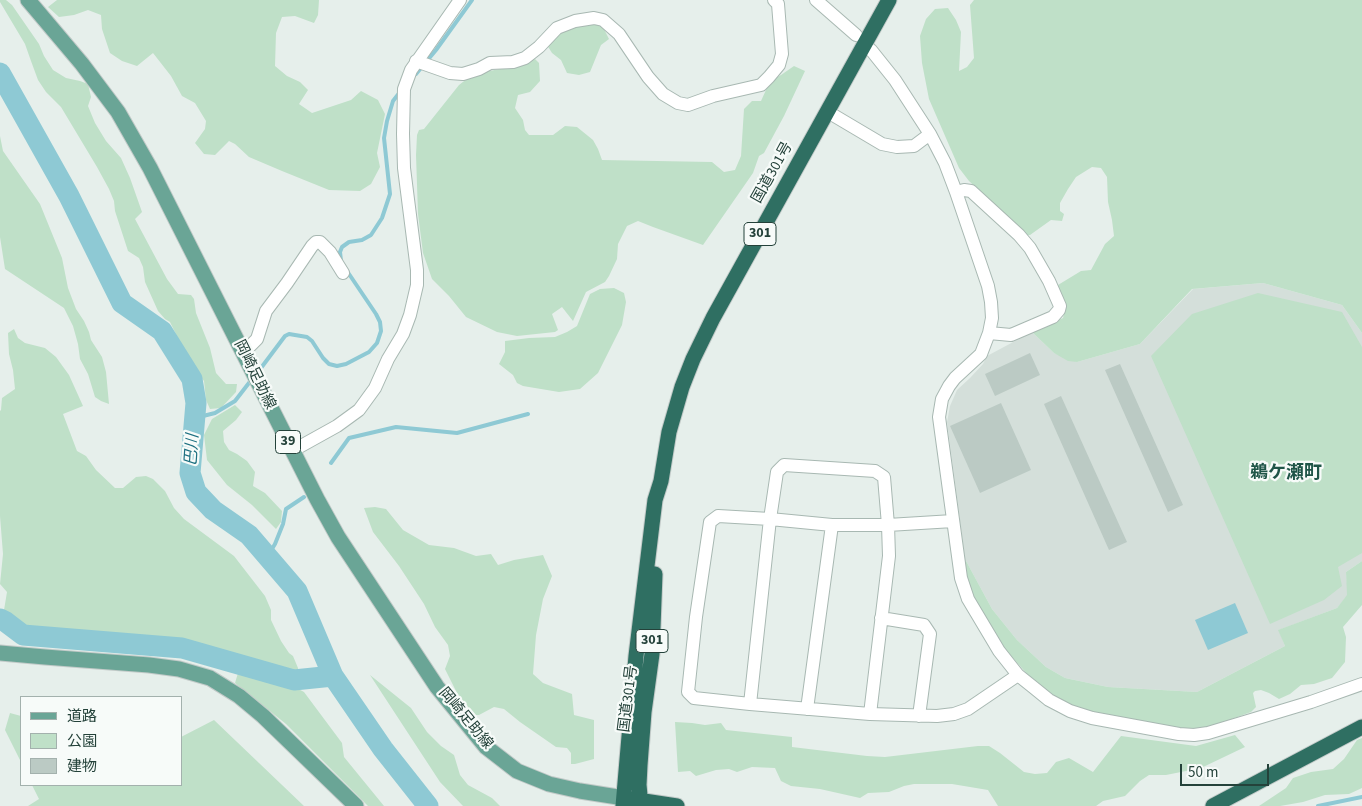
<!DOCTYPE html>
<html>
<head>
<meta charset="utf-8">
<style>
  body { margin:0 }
  #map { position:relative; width:1362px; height:806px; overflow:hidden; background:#e6efeb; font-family:"Source Sans 3","Noto Sans JP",sans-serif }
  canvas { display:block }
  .legend { position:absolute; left:20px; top:696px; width:162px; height:90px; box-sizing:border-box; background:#f7fbf9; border:1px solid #a3b1ad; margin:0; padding:6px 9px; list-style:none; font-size:15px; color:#24423a }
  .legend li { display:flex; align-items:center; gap:10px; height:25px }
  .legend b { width:25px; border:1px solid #a3b1ad }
  .scale { position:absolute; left:1180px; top:764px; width:89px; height:22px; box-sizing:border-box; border:2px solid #24423a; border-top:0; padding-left:6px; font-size:15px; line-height:18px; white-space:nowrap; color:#24423a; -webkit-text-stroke:4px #f7fbf9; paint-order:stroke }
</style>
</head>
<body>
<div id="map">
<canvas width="1362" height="806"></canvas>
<ul class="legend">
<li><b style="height:6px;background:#6aa596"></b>道路</li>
<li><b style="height:14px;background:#bfe0c8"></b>公園</li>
<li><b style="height:14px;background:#bbcac4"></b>建物</li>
</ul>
<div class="scale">50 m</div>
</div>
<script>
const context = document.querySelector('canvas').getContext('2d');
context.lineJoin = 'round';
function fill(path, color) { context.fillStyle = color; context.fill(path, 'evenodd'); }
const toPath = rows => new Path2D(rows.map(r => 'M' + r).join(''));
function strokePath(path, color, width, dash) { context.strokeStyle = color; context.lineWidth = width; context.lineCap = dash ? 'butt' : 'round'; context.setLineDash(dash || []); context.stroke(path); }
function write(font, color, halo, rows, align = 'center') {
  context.font = font + ' "Source Sans 3","Noto Sans JP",sans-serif'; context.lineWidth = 4.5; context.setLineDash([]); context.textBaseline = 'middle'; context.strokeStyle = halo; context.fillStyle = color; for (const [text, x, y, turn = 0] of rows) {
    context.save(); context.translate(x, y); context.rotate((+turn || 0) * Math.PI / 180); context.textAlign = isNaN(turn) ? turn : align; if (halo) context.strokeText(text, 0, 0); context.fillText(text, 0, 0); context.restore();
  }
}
const built = toPath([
  [1263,283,1342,305,1362,333,1362,561,1346,572,1348,595,1337,608,1279,630,1285,646,1197,692,1108,687,1065,678,1046,667,1017,640,992,609,965,559,947,422,950,406,957,390,970,378,983,364,987,356,1032,332,1054,353,1077,362,1140,344,1193,289]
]);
const green = toPath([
  [0,0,6,0,12,5,39,44,44,56,53,70,66,78,80,81,88,84,91,97,88,106,95,123,106,141,121,158,130,178,142,212,135,219,167,279,178,294,191,295,194,299,196,313,210,348,216,373,226,384,237,384,236,392,221,408,210,409,206,400,204,381,191,365,170,322,165,319,158,311,145,282,143,267,139,258,128,251,115,211,114,201,109,189,97,167,61,107,46,92,38,80,31,61,25,44,0,2],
  [57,0,319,0,318,15,314,23,295,16,282,17,276,33,275,66,287,76,300,82,308,90,299,104,312,113,351,100,361,91,378,100,385,114,377,153,380,167,371,184,360,191,329,190,282,171,249,157,235,144,229,141,215,155,204,154,195,143,205,129,206,121,195,103,182,96,171,76,153,53,137,66,122,61,110,53,102,29,101,15,88,10,74,15,59,17,48,7],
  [974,0,1362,0,1362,333,1342,305,1263,283,1192,289,1140,344,1077,362,1068,361,1054,353,1032,332,1063,318,1065,309,1058,285,1081,271,1091,270,1105,244,1114,236,1112,220,1108,202,1107,177,1101,168,1092,167,1076,177,1068,189,1060,203,1060,211,1064,214,1062,221,1051,220,1030,235,1025,235,969,181,959,168,929,99,922,63,920,36,926,19,935,9,948,8,956,20,961,32,959,71,967,67,974,58,970,5],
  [597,22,604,29,609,39,601,45,590,72,579,75,567,73,561,60,552,53,547,45,560,32,575,26],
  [535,59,539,63,540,81,530,92,518,95,515,108,523,120,525,130,529,135,553,135,565,126,577,127,593,140,598,149,602,160,712,162,724,172,735,170,741,156,744,109,752,101,761,101,770,81,781,75,794,66,805,71,784,116,764,153,759,156,753,173,703,245,653,227,638,221,627,226,618,244,617,259,609,276,605,282,586,292,573,321,562,307,552,314,558,330,555,332,517,336,497,332,466,317,449,296,432,279,423,253,418,214,416,155,417,135,419,130,424,129,459,85,468,78,489,71,517,66],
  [0,136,3,151,40,204,62,258,68,288,76,309,84,321,89,332,91,340,102,357,106,372,109,404,101,401,95,397,88,374,80,359,78,344,73,326,64,308,5,269,0,237],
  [614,288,624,293,626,302,622,325,598,373,580,389,559,392,523,386,517,383,513,375,499,364,505,352,505,341,529,338,555,337,567,332,577,326,590,294,600,289],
  [1258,293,1342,312,1362,347,1362,553,1338,567,1342,586,1324,600,1270,624,1151,356,1192,314],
  [14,329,18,338,25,343,45,348,56,357,69,375,83,406,63,414,77,451,86,456,96,470,115,488,123,488,136,477,146,476,153,479,165,491,174,508,184,519,234,556,265,596,271,610,271,620,281,641,289,653,293,656,298,668,298,672,295,673,284,669,264,667,245,663,173,641,29,631,23,629,4,610,7,592,0,584,3,554,0,516,0,411,1,410,2,398,15,389,13,370,9,354,8,333],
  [235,405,242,412,236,420,223,431,224,442,229,450,237,454,247,461,255,472,253,486,265,493,282,511,281,522,276,529,252,505,227,485,207,460,204,435,212,419],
  [375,507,386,509,403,530,429,545,454,548,476,556,491,554,498,565,514,560,543,555,552,576,543,599,536,635,533,674,543,683,572,694,574,715,594,720,594,759,575,764,571,764,571,753,567,748,556,747,520,722,504,709,494,707,479,715,468,715,445,669,450,656,448,645,435,627,424,604,399,566,373,532,364,508],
  [965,559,992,609,1017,640,1046,667,1065,678,1108,687,1197,692,1285,646,1278,630,1337,608,1347,595,1346,572,1362,561,1362,605,1343,627,1346,637,1345,662,1332,678,1314,684,1301,685,1290,694,1279,699,1269,693,1261,690,1255,691,1253,693,1256,707,1251,712,1207,728,1192,730,1093,712,1069,705,1035,683,1005,649,973,599,967,579],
  [238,673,245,673,287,683,304,692,342,743,344,757,384,806,368,806,286,724,235,683],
  [370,675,411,708,427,732,441,746,454,755,460,775,468,785,492,798,500,806,463,806,440,782],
  [10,713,21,716,21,762,5,730],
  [214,720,304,806,28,806,39,799,32,785,181,785,181,737],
  [675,722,692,723,705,725,721,723,726,730,792,737,792,747,867,756,885,757,978,746,989,746,1000,753,1024,772,1035,774,1047,773,1056,762,1069,758,1093,772,1121,736,1196,746,1235,735,1245,747,1201,768,1166,775,1149,775,1140,781,1125,796,1103,801,1096,806,998,806,988,790,952,784,914,784,904,786,889,792,868,793,860,798,820,789,791,786,781,781,775,768,752,767,737,772,729,769,716,770,696,776,690,771,678,772],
  [1362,738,1362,788,1349,794,1325,795,1303,802,1280,806,1259,806,1286,788,1293,778,1311,772,1333,769,1344,759,1357,740]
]);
const water = toPath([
  [1235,603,1248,633,1208,650,1195,620]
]);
const stream = toPath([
  [416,74,436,50,472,0],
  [341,261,340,252,342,247,349,242,362,240,371,235,382,218,390,194,384,138,387,121,393,101,400,92],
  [258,372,285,336,289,334,307,337,312,341,323,358,329,364,337,366,346,364,369,352,377,343,381,331,380,322,376,314,347,271],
  [195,418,215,413,235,401,252,379],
  [331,463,349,438,396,427,457,433,528,414],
  [267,557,275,544,283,524,286,509,304,497],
  [1318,806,1362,797]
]);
const river = toPath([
  [0,73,69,196,122,303,162,331,192,379,196,403,190,473,196,492,213,510,249,535,297,591,333,676,383,749,428,806],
  [0,619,6,622,23,635,182,648,294,680,333,676]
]);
const building = toPath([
  [1030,353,1040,375,995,396,985,374],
  [1120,364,1183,505,1168,512,1105,370],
  [1061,396,1127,542,1109,550,1044,404],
  [1001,403,1031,470,980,493,950,426]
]);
const minor = toPath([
  [816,0,856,35],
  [871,50,895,80,930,134,945,163,956,192,964,190,971,191,1019,235,1030,248,1049,281,1060,306,1059,310,1053,317,1011,335,989,333,981,354,955,378,949,386,942,399,939,417,961,578,968,599,999,651,1018,675,1033,687,1049,700,1070,711,1092,718,1179,734,1194,735,1208,733,1311,702,1362,684],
  [416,61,450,73,463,74,479,69,490,63,513,62,525,58,539,47,557,28,575,21,594,18,603,20,619,34,648,77,663,94,678,103,688,105,713,96,761,85,769,77,779,65,782,54,778,4,774,0],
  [828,112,882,144,897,147,914,146,930,134],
  [956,192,988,286,991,302,992,318,989,333],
  [243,353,257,339,266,311,287,283,312,246,316,242,320,242,330,252,343,273],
  [292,451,337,426,359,410,375,388,388,359,403,334,410,315,417,285,417,270,404,168,403,134,404,89,411,70,460,0],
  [953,521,888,525,832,525,770,519,718,516,710,522,696,617,688,692,694,698,750,704,870,714,937,716,954,714,968,709,1018,675],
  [881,618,924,625,930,634,919,716],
  [750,704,770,519,777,472,784,465,875,471,884,477,888,525,889,556,870,714],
  [807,709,832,525]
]);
const major = toPath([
  [28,0,82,64,118,112,150,168,317,499,338,537,437,687,486,747,517,771,549,784,580,791,624,798],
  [0,653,45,657,149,665,179,669,210,678,239,696,263,716,356,806]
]);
const highway = toPath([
  [631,799,677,806],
  [623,806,636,656,655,500,661,481,669,432,682,387,693,359,713,318,889,0],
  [641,806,639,785,640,765,644,712,652,654,655,574],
  [1213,806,1362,727]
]);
const shields = [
  [760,234,32],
  [288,442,25],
  [652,641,32]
];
const shieldNames = [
  ["301",760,234],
  ["39",288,442],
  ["301",652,641]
];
const streetNames = [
  ["国道301号",773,173,-61],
  ["岡崎足助線",254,375,64],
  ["国道301号",629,699,-83],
  ["岡崎足助線",465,719,50]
];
const waterNames = [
  ["巴川",193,450,-86]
];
const quarterNames = [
  ["鵜ケ瀬町",1286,474]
];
fill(built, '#d4dfda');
fill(green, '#bfe0c8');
fill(water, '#8ec9d4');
strokePath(stream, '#8ec9d4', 4);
strokePath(river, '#8ec9d4', 21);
fill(building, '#bbcac4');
strokePath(minor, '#a8b8b2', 14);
strokePath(major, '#c2cac8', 17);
strokePath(highway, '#c2cac8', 17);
strokePath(minor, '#fff', 12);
strokePath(major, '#6aa596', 15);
strokePath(highway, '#2f6f62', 15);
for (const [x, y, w] of shields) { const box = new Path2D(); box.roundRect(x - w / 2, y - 11.5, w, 23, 4); context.fillStyle = '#f7fbf9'; context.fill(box); strokePath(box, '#24423a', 1); }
write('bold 14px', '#24423a', null, shieldNames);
write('15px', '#24423a', '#f7fbf9', streetNames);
write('italic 16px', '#1c6f80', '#f7fbf9', waterNames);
write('bold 18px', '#1f5548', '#f7fbf9', quarterNames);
</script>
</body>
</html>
